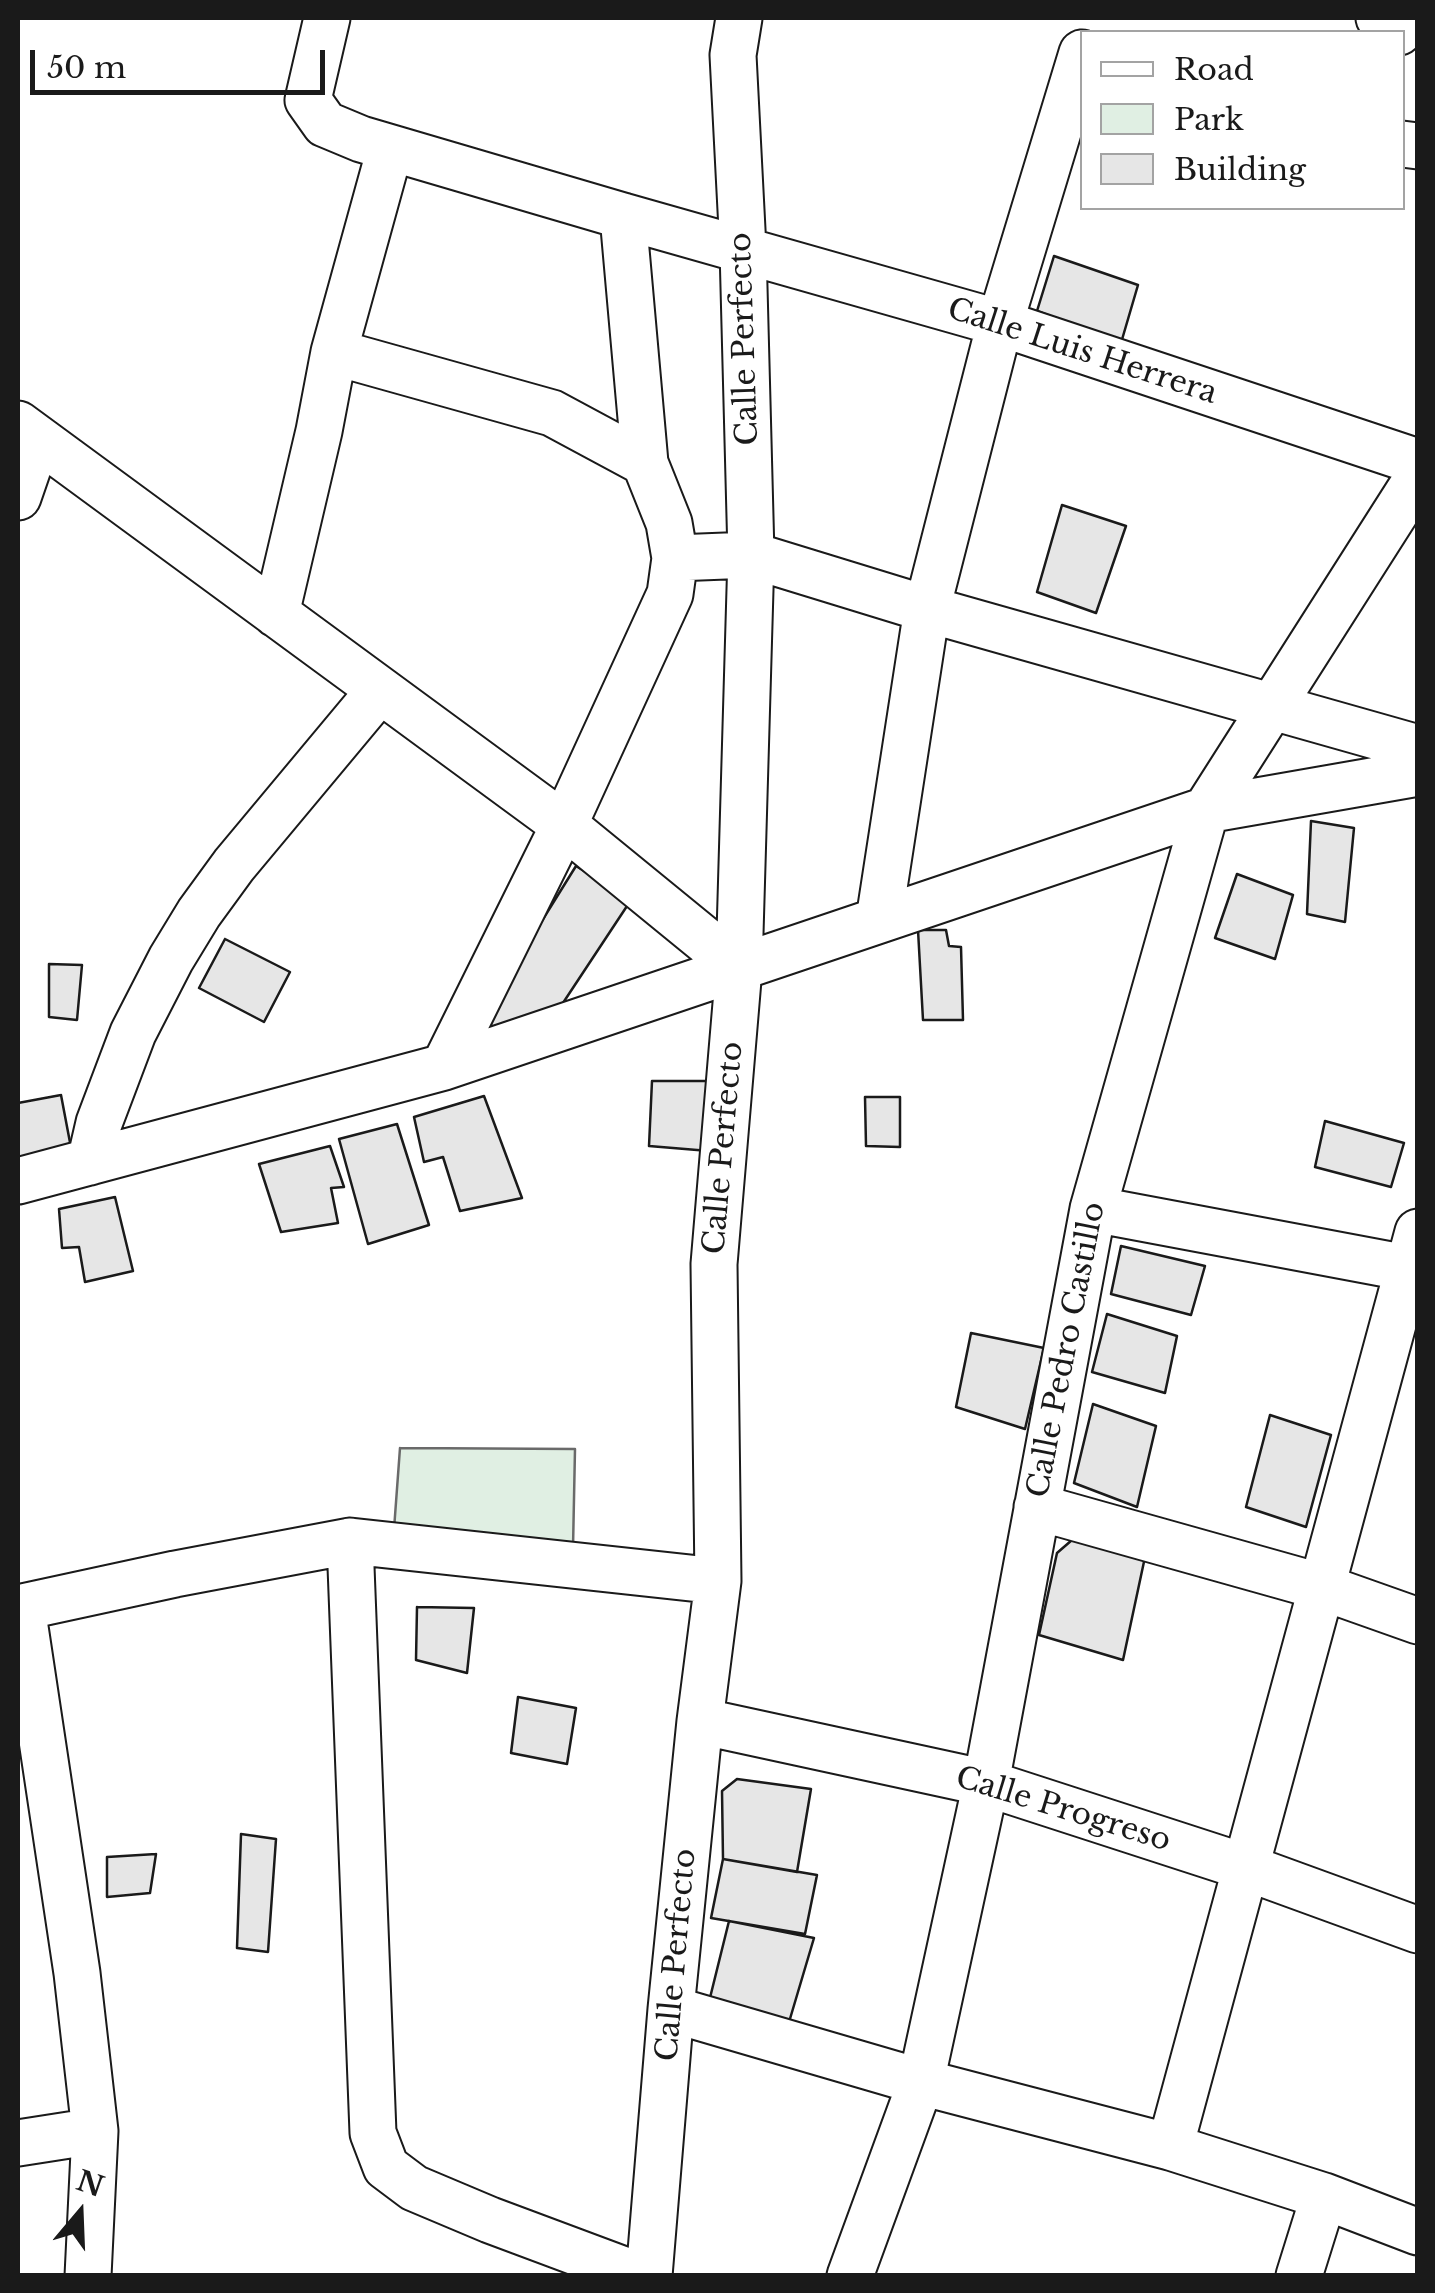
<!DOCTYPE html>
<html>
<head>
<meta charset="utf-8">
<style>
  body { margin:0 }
  #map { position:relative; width:1435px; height:2293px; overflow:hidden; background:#fff; font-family:"Libre Baskerville",serif }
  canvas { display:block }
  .frame { position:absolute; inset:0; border:20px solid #1a1a1a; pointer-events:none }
  .legend { position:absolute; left:1080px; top:30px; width:325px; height:180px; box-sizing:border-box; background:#fff; border:2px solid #a3a3a3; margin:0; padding:12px 18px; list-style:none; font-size:30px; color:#1a1a1a }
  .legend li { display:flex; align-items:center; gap:20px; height:50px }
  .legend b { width:50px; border:2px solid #a3a3a3 }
  .north { position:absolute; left:30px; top:2163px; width:100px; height:100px; -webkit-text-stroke:8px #fff; paint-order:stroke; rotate:19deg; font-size:28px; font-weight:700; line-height:40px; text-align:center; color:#1a1a1a }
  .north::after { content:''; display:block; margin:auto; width:35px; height:45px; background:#1a1a1a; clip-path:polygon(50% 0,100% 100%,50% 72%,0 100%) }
  .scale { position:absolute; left:30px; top:50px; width:295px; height:45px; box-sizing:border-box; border:5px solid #1a1a1a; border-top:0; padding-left:12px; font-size:30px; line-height:35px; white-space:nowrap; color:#1a1a1a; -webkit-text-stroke:8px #fff; paint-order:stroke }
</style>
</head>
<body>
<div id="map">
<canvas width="1435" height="2293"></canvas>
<div class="frame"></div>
<ul class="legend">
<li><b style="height:12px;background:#fff"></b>Road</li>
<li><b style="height:28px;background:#e0efe3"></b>Park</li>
<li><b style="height:28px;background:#e6e6e6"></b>Building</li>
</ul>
<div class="north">N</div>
<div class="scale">50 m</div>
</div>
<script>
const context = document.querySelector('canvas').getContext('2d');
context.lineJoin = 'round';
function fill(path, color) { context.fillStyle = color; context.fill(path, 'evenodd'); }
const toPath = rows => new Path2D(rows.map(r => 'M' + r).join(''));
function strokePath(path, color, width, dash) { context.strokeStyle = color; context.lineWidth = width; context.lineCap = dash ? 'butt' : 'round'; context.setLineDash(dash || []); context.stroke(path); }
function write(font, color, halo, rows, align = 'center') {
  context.font = font + ' "Libre Baskerville",serif'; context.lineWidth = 8; context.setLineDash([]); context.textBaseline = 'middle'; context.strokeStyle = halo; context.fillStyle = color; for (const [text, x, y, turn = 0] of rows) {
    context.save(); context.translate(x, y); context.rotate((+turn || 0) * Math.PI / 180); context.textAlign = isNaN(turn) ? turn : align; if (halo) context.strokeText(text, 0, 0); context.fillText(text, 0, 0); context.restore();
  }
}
const green = toPath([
  [400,1448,575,1449,573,1548,393,1543,400,1448]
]);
const building = toPath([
  [1054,256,1138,285,1121,343,1037,311,1054,256],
  [1062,505,1126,526,1096,613,1037,592,1062,505],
  [1311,821,1354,828,1345,922,1307,914,1311,821],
  [576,866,631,900,557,1012,491,1033,479,1022,576,866],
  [1237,874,1293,895,1275,959,1215,938,1237,874],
  [918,930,946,930,949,946,961,947,963,1020,923,1020,918,930],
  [225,939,290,972,264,1022,199,988,225,939],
  [49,964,82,965,77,1020,49,1017,49,964],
  [652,1081,717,1081,709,1151,649,1146,652,1081],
  [61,1095,72,1153,18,1165,18,1103,61,1095],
  [484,1096,522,1198,460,1211,443,1157,424,1162,414,1117,484,1096],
  [865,1097,900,1097,900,1147,866,1146,865,1097],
  [1325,1121,1404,1143,1391,1187,1315,1167,1325,1121],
  [397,1124,429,1225,368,1244,339,1139,397,1124],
  [330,1146,344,1187,331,1188,338,1223,281,1232,259,1164,330,1146],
  [115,1197,133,1271,85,1282,79,1247,62,1248,59,1209,115,1197],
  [1121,1246,1205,1266,1191,1315,1111,1294,1121,1246],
  [1107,1314,1177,1336,1165,1393,1092,1372,1107,1314],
  [971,1333,1044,1348,1025,1429,956,1407,971,1333],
  [1093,1404,1156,1426,1137,1507,1074,1483,1093,1404],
  [1270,1415,1331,1435,1306,1527,1246,1507,1270,1415],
  [1072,1540,1145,1557,1123,1660,1039,1635,1057,1553,1072,1540],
  [417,1607,474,1608,467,1673,416,1660,417,1607],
  [518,1697,576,1708,567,1764,511,1753,518,1697],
  [737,1779,811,1789,797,1872,723,1859,722,1791,737,1779],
  [241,1834,276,1839,268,1952,237,1948,241,1834],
  [156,1854,150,1893,107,1897,107,1857,156,1854],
  [723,1859,817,1875,805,1934,711,1918,723,1859],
  [729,1921,814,1938,784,2039,705,2018,729,1921]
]);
const minor = toPath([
  [327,18,308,100,325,124,361,139,623,216,1000,323,1418,462],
  [1379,18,1399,32],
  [1402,144,1418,146],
  [334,352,390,149],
  [18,424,564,825,739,968],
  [18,497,38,439],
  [675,558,751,555,927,609,1418,748],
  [276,614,319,431,334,352,552,413,645,463],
  [879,920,927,609,1000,323,1082,53],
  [444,1067,564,825,670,594,675,558,669,523,645,463,623,216],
  [90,1162,99,1123,133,1033,171,959,199,913,234,865,380,690],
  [18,1181,444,1067,1206,810,1418,773],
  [1093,1209,1418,1270],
  [1037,1507,1322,1587,1418,1621],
  [350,1541,373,2133,386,2167,414,2188,490,2220,640,2276],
  [22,1607,77,1973,95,2131,88,2276],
  [18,1608,175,1574,350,1541,718,1581],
  [700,1721,986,1783,1245,1867,1418,1930],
  [671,2009,921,2082,1170,2147,1324,2196,1418,2232],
  [18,2143,95,2131],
  [1170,2147,1418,1232],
  [649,2276,671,2009,700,1721,718,1581,714,1264,739,968,751,555,743,249,733,55,739,18],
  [850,2276,921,2082,986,1783,1093,1209,1206,810,1418,477],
  [1299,2276,1324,2196]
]);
const streetNames = [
  ["Calle Perfecto",745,339,-92],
  ["Calle Luis Herrera",1082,352,18],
  ["Calle Perfecto",724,1148,-85],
  ["Calle Pedro Castillo",1067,1350,-79],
  ["Calle Progreso",1063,1810,17],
  ["Calle Perfecto",677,1955,-85]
];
fill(green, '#e0efe3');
strokePath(green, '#6a6a6a', 2.5);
fill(building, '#e6e6e6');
strokePath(building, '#1a1a1a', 2.5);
strokePath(minor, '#1a1a1a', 49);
strokePath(minor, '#fff', 45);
write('30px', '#1a1a1a', '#fff', streetNames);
</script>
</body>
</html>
